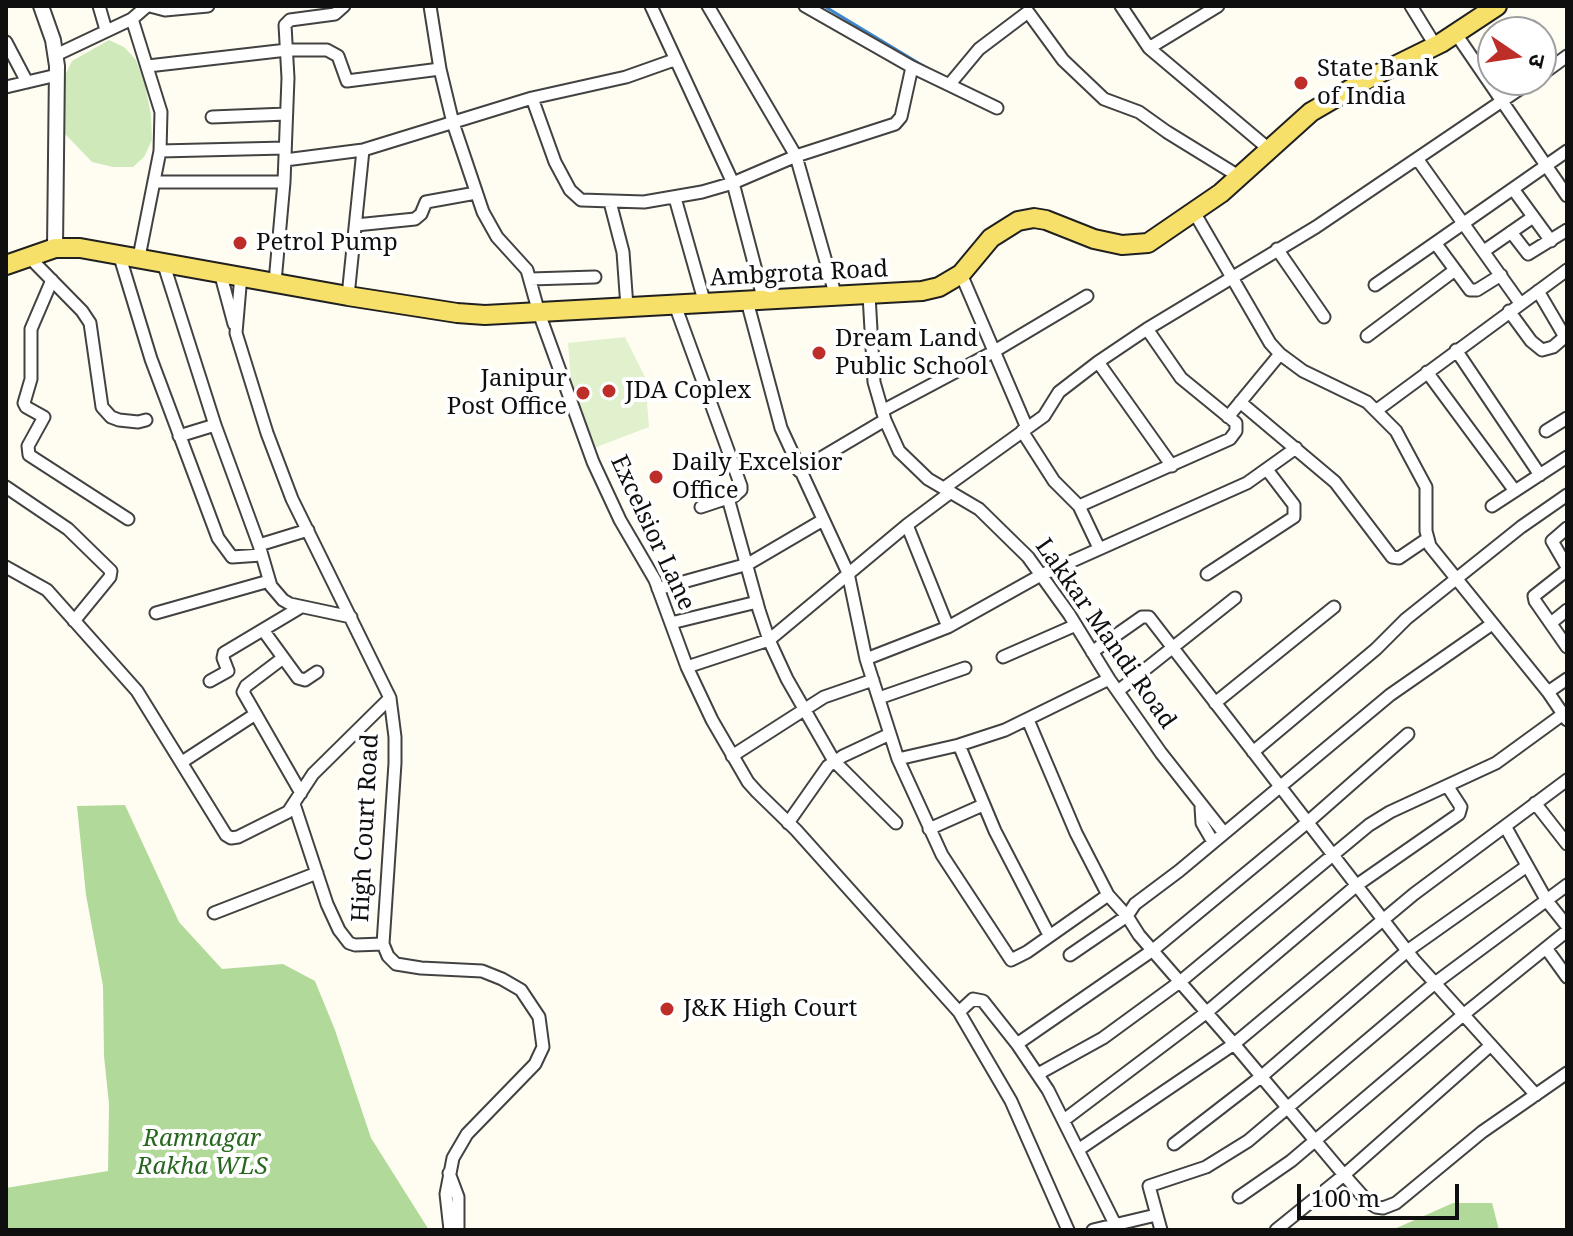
<!DOCTYPE html>
<html>
<head>
<meta charset="utf-8">
<style>
  body { margin:0 }
  #map { position:relative; width:1573px; height:1236px; overflow:hidden; background:#fffdf1; font-family:"Noto Serif","Noto Sans Devanagari",serif }
  canvas { display:block }
  .frame { position:absolute; inset:0; border:8px solid #0f0f0f; pointer-events:none }
  .north { position:absolute; left:1477px; top:16px; width:80px; height:80px; box-sizing:border-box; background:#fff; border:2px solid #9f9f9f; border-radius:50%; rotate:103deg; font-size:22px; font-weight:700; line-height:32px; text-align:center; color:#0f0f0f }
  .north::after { content:''; display:block; margin:auto; width:28px; height:36px; background:#be2e28; clip-path:polygon(50% 0,100% 100%,50% 72%,0 100%) }
  .scale { position:absolute; left:1297px; top:1184px; width:162px; height:36px; box-sizing:border-box; border:4px solid #0f0f0f; border-top:0; padding-left:10px; font-size:24px; line-height:28px; white-space:nowrap; color:#0f0f0f; -webkit-text-stroke:6px #fff; paint-order:stroke }
</style>
</head>
<body>
<div id="map">
<canvas width="1573" height="1236"></canvas>
<div class="frame"></div>
<div class="north">उ</div>
<div class="scale">100 m</div>
</div>
<script>
const context = document.querySelector('canvas').getContext('2d');
context.lineJoin = 'round';
function fill(path, color) { context.fillStyle = color; context.fill(path, 'evenodd'); }
const toPath = rows => new Path2D(rows.map(r => 'M' + r).join(''));
function strokePath(path, color, width, dash) { context.strokeStyle = color; context.lineWidth = width; context.lineCap = dash ? 'butt' : 'round'; context.setLineDash(dash || []); context.stroke(path); }
function write(font, color, halo, rows, align = 'center') {
  context.font = font + ' "Noto Serif",serif'; context.lineWidth = 8; context.setLineDash([]); context.textBaseline = 'middle'; context.strokeStyle = halo; context.fillStyle = color; for (const [text, x, y, turn = 0] of rows) {
    context.save(); context.translate(x, y); context.rotate((+turn || 0) * Math.PI / 180); context.textAlign = isNaN(turn) ? turn : align; if (halo) context.strokeText(text, 0, 0); context.fillText(text, 0, 0); context.restore();
  }
}
const green = toPath([
  [109,40,124,47,136,60,145,85,151,115,152,140,144,157,133,167,113,167,92,162,65,134,61,120,62,81,72,61]
]);
const forest = toPath([
  [125,805,179,922,222,969,283,964,315,981,335,1030,371,1138,429,1230,6,1230,6,1188,108,1171,109,1104,104,1056,103,986,86,895,77,806],
  [1453,1203,1492,1203,1499,1230,1392,1230]
]);
const pitch = toPath([
  [625,337,645,377,649,427,594,448,572,395,568,343]
]);
const stream = toPath([
  [824,6,930,70]
]);
const minor = toPath([
  [99,6,106,30],
  [150,6,165,10,208,6],
  [430,6,440,69,453,123,483,212,497,237,527,270,539,313,593,462,620,520,655,580,687,667,712,720,748,782,757,792,796,830,959,1012,973,999,983,1001,1017,1044,1048,1090,1115,1224],
  [651,6,733,183,764,301],
  [805,6,912,67,997,108],
  [1121,6,1149,48,1270,150],
  [1411,6,1435,45],
  [132,19,161,112,160,151,139,257],
  [1456,34,1567,196],
  [6,42,27,82],
  [1149,48,1218,6],
  [56,55,132,19,147,6],
  [148,66,287,50,327,50,338,56,347,81,440,69],
  [1541,75,1567,56],
  [949,85,979,49,1028,12,1063,60,1104,99,1139,112,1167,132,1240,177],
  [6,87,57,75],
  [532,98,555,162,570,190,581,200,644,202,702,192,733,183,796,156,708,6],
  [212,117,286,114],
  [160,151,285,148],
  [285,160,363,150,532,98,626,77,674,60],
  [1418,160,1520,303],
  [154,182,284,182],
  [1513,189,1551,241],
  [675,198,705,304],
  [610,202,623,252,627,307],
  [1194,212,1270,343,1280,354,1303,371,1367,402,1396,431,1426,487,1426,531,1430,546,1548,692,1567,720],
  [356,225,415,219,421,214,426,202,476,193],
  [1511,232,1528,254,1567,230],
  [1436,244,1470,290,1477,290,1501,275],
  [1277,249,1324,317],
  [1484,251,1533,217],
  [119,254,151,359,218,538,232,557,261,555],
  [29,257,82,311,90,323,102,407,111,417,119,420,138,422,146,420],
  [163,262,215,425,259,545,271,586,283,600,290,604,351,617],
  [220,272,234,324],
  [961,274,1027,428],
  [241,275,236,333,267,433,292,499,390,698,395,737,395,763,383,944,388,956,396,964,421,968,482,971,502,979,521,990,539,1017,543,1047,535,1064,467,1134,453,1158,446,1194,450,1230],
  [530,279,595,277],
  [52,280,31,329,31,379,24,403,26,407,44,417,28,446,29,455,128,519],
  [275,282,284,182,288,78,285,25,290,20,335,14,344,6],
  [1375,285,1567,151],
  [1538,291,1565,337],
  [869,295,874,382,885,420,899,451,928,479,979,509,1028,557,1069,614,1109,679,1161,753,1224,833],
  [348,296,363,150],
  [836,297,796,156,895,124,901,117,912,67],
  [747,301,781,428,848,573,866,659,898,759,942,855,1011,960,1027,952,1108,895],
  [675,305,741,486,741,490,734,496,701,507],
  [1509,311,1531,341,1542,350,1553,347,1567,335],
  [1367,336,1455,270],
  [1456,350,1540,475],
  [1098,362,1172,466],
  [1427,372,1515,491],
  [1240,402,1335,482,1392,557,1399,558,1427,539],
  [1377,410,1567,270],
  [882,411,993,352,1087,296],
  [1228,417,1280,354],
  [1022,431,1054,481,1079,506,1099,548],
  [1546,431,1567,418],
  [179,436,215,425],
  [799,471,885,420],
  [6,487,68,529,111,571,110,577,74,621],
  [944,488,1044,416,1059,392,1098,362,1147,329,1316,227,1533,80],
  [728,498,759,610,769,640,787,679,834,761,896,823],
  [1079,506,1230,439,1236,431,1236,423,1181,378,1147,329],
  [1492,506,1567,457],
  [907,525,948,627],
  [1567,528,1552,541,1567,567],
  [259,545,308,530],
  [6,567,47,590,137,691,226,835,231,838,238,837,288,812,313,774,390,698],
  [1567,570,1534,596,1535,601,1567,647],
  [1207,574,1294,517,1294,505,1268,471],
  [658,589,748,564,823,520],
  [156,613,269,581],
  [671,623,757,602],
  [1551,623,1567,610],
  [1492,624,1390,695,1179,871,1135,904,1127,916,1139,935,1234,1044,1344,1175,1368,1202,1376,1207,1383,1208,1396,1203,1482,1132,1567,1073],
  [263,630,298,678,305,680,317,672],
  [1092,652,1142,617,1149,617,1415,961,1536,1095],
  [1003,657,1076,625],
  [283,658,246,686,243,692,301,793],
  [866,659,948,627,1041,575,1247,483,1296,448],
  [687,667,769,640,907,525,951,492],
  [210,681,228,671,223,658,224,653,301,607],
  [1118,691,1235,598],
  [1548,692,1567,679],
  [879,698,965,668],
  [1215,703,1334,607],
  [1028,720,1076,833,1108,895,1127,916,1070,955],
  [959,745,995,831,1049,935],
  [1253,752,1376,649,1406,619,1521,527,1567,495],
  [732,756,824,697,873,680],
  [898,759,959,745,1005,730,1109,679],
  [182,762,254,715],
  [1535,803,1567,844],
  [294,804,327,904,339,930,349,943,355,945,383,944],
  [1201,807,1202,823,1213,842],
  [788,823,828,766,843,756,890,734],
  [1505,826,1547,901,1567,926],
  [929,829,983,805],
  [214,913,317,873],
  [1546,948,1567,977],
  [959,1012,1011,1101,1068,1230],
  [1017,1044,1153,950,1309,821,1408,734],
  [1038,1074,1103,1038,1181,981,1369,825,1390,812,1496,763,1566,712],
  [1064,1120,1207,1012,1357,885,1459,814,1461,807,1448,787],
  [1174,1144,1262,1076,1407,951,1527,866],
  [1078,1150,1234,1044,1414,894,1567,780],
  [449,1173,458,1197,458,1230],
  [1239,1197,1291,1161,1463,1015,1567,931],
  [1093,1230,1156,1215],
  [1161,1230,1149,1186,1206,1167,1248,1141,1435,983,1567,885],
  [1276,1230,1344,1175,1491,1045]
]);
const tertiary = toPath([
  [41,6,53,40,57,66,55,248]
]);
const primary = toPath([
  [6,265,55,248,80,248,348,296,457,313,485,315,922,291,939,287,961,274,991,238,1018,221,1034,218,1046,220,1094,239,1122,245,1148,243,1221,193,1311,112,1366,80,1441,43,1497,6]
]);
const markers = [
  [1301,83,8,"#be2e28"],
  [240,243,8,"#be2e28"],
  [819,353,8,"#be2e28"],
  [609,391,8,"#be2e28"],
  [583,393,8,"#be2e28"],
  [656,477,8,"#be2e28"],
  [667,1009,8,"#be2e28"]
];
const poiNames = [
  ["State Bank",1317,69],
  ["of India",1317,97],
  ["Petrol Pump",256,243],
  ["Dream Land",835,339],
  ["Public School",835,367],
  ["Janipur",567,379,"right"],
  ["Post Office",567,407,"right"],
  ["JDA Coplex",625,391],
  ["Daily Excelsior",672,463],
  ["Office",672,491],
  ["J&K High Court",683,1009]
];
const streetNames = [
  ["Ambgrota Road",799,274,-3],
  ["Excelsior Lane",652,533,65],
  ["Lakkar Mandi Road",1105,634,55],
  ["High Court Road",366,828,-87]
];
const parkNames = [
  ["Ramnagar",202,1139],
  ["Rakha WLS",202,1167]
];
fill(green, '#cfe9bb');
fill(forest, '#b1da9a');
fill(pitch, '#e1f1cd');
strokePath(stream, '#3f87cc', 3);
strokePath(minor, '#424242', 15);
strokePath(tertiary, '#424242', 18);
strokePath(primary, '#202020', 22);
strokePath(minor, '#fff', 11);
strokePath(tertiary, '#fff', 14);
strokePath(primary, '#f6e06a', 18);
for (const [x, y, r, color] of markers) { const dot = new Path2D(); dot.arc(x, y, r, 0, 2 * Math.PI); context.fillStyle = color; context.fill(dot); strokePath(dot, '#fff', 3); }
write('24px', '#0f0f0f', '#fff', poiNames, 'left');
write('24px', '#0f0f0f', '#fff', streetNames);
write('italic 24px', '#28671f', '#fff', parkNames);
</script>
</body>
</html>
